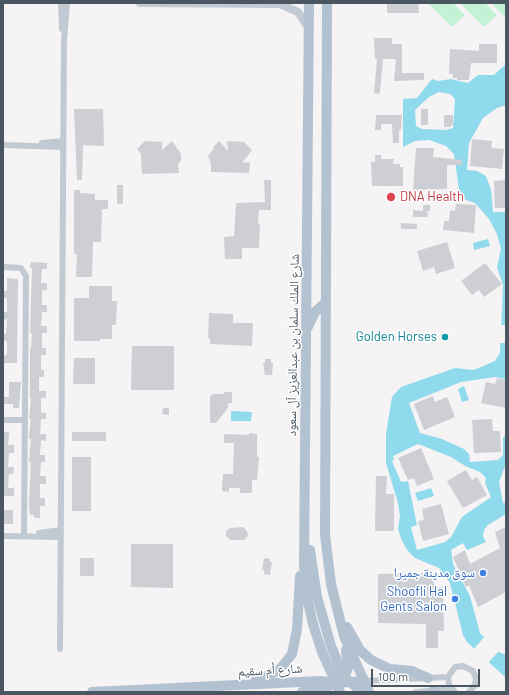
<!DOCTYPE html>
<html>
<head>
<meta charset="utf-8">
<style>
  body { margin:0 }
  #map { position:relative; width:509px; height:695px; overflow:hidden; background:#f5f3f3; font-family:Barlow,sans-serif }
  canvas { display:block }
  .frame { position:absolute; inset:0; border:4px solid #4a5661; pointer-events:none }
  .scale { position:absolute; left:371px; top:669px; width:109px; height:18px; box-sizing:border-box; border:2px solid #4a5661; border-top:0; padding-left:5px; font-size:12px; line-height:14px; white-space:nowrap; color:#4a5661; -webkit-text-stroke:3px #fff; paint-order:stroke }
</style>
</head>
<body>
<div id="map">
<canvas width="509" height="695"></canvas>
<div class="frame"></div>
<div class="scale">100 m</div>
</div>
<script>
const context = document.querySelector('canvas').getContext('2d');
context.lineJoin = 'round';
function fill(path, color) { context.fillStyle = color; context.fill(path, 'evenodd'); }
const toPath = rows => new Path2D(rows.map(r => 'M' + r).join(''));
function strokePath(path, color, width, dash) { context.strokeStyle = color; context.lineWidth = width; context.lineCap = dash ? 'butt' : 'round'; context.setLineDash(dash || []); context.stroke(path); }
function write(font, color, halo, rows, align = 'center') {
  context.font = font + ' Barlow,"Noto Naskh Arabic",sans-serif'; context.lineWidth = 3; context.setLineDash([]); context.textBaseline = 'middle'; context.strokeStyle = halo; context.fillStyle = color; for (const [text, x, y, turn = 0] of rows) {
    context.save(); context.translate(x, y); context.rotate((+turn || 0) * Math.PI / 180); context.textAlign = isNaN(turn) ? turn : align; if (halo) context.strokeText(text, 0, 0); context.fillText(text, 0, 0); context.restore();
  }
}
const green = toPath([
  [428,3,453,3,465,15,452,27],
  [460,3,485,3,497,15,484,27],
  [491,3,506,3,506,18]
]);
const water = toPath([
  [506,64,506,105,497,108,483,118,469,143,467,170,477,171,486,176,491,189,493,212,505,212,506,215,506,379,495,377,461,382,409,403,420,433,442,439,464,449,469,454,470,462,498,460,503,455,503,438,506,435,506,463,499,482,503,503,506,503,506,514,488,525,484,530,483,536,486,542,467,550,463,543,451,550,453,564,470,596,480,633,499,652,506,655,506,678,467,642,463,635,450,583,439,568,415,558,408,551,402,541,398,529,400,516,398,503,386,463,386,434,392,397,401,387,455,368,474,370,495,361,500,353,503,285,497,267,501,249,497,234,489,219,475,203,463,199,460,196,454,154,446,146,429,140,415,141,403,147,403,99,417,98,432,79,438,81,451,79,468,83,478,75,494,75],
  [439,92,450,94,455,99,453,128,446,130,422,129,416,126,415,110,429,97],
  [418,444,451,457,465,466,480,472,486,478,485,483,491,497,462,517,451,537,445,542,417,550,411,527,417,525,408,481,401,482,392,461,394,460,393,456],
  [488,239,490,246,474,250,473,243],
  [464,386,469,400,462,402,458,389],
  [231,411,252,412,251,421,231,421],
  [431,488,434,496,418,501,415,493]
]);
const pier = toPath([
  [499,325,506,325,506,343,499,343],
  [484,637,499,651,488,663,473,650]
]);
const building = toPath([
  [387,3,418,3,419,13,387,13],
  [374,38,392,38,392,44,402,44,402,73,424,73,424,80,394,81,396,59,383,59,380,92,379,94,374,93,377,59,375,59],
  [479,44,497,44,497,63,471,63,469,80,457,80,457,78,453,78,453,74,449,74,450,49,479,51],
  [74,109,103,109,104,146,83,145,82,180,77,180],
  [421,109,428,109,428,125,421,125],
  [376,115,402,115,401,129,399,131,399,143,393,143,392,124,381,124,381,130,375,130],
  [444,115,453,115,453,125,451,125,451,127,444,127],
  [472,139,492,141,491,148,504,149,502,169,470,166],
  [145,141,162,142,162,150,172,141,181,154,181,160,178,165,179,173,142,174,141,154,137,149],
  [219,141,228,151,227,141,244,142,252,150,242,163,250,162,249,173,211,172,211,164,208,156,214,148,213,147],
  [416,148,434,148,433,157,462,160,462,165,447,165,447,189,413,190],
  [375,155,381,155,381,159,394,159,393,164,400,164,400,167,403,167,403,186,372,186,371,162,375,162],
  [264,180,271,180,271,210,259,210,258,224,260,224,259,248,242,248,242,259,225,259,224,237,234,236,236,203,265,202],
  [506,180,506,208,495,208,494,181],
  [117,185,123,185,123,204,117,204],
  [74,190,80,190,80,193,95,194,95,200,108,200,108,209,102,209,101,242,93,242,92,277,76,277,77,254,74,254],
  [456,204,476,205,474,233,443,230,444,221,449,221,450,210,455,211],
  [423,205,430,205,430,211,427,211,428,217,413,217,413,210,423,211],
  [401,223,417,224,417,229,401,229],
  [447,242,455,268,436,274,434,267,423,271,417,251],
  [31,262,47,263,47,269,42,269,41,283,47,283,47,290,42,290,42,305,47,305,47,312,42,312,41,326,47,326,47,333,42,333,42,348,46,348,46,355,41,355,41,370,44,370,44,377,39,377,39,391,46,391,46,398,41,398,41,412,46,413,46,419,41,419,40,434,46,434,46,441,41,440,40,455,45,455,45,462,41,462,40,476,46,476,46,484,40,484,40,498,45,498,45,506,40,506,40,518,34,518,34,515,30,515,29,504,31,462,29,462,31,439,29,439,29,435,31,419,29,419,31,398,30,398,30,348,31,348,32,333,30,333,32,268,30,268],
  [485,263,502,284,484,297,479,290,472,295,461,281],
  [7,278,18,279,17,363,3,363,3,356,7,355,7,341,3,340,3,334,6,334,7,319,3,320,3,312,7,312,7,298,3,298,3,291,7,291],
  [89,286,112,286,112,301,117,301,116,325,112,325,112,339,100,339,100,341,74,341,74,298,89,298],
  [209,313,233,314,233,323,253,323,252,346,210,344,210,338,208,338],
  [132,346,174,346,174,390,131,390],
  [74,358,95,358,95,384,73,384],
  [265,359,271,359,271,363,273,363,272,375,265,375,263,363,265,363],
  [497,378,506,380,506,408,481,403,486,382,495,384],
  [9,382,21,382,19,408,13,408,13,404,3,404,3,397,9,397],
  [224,392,232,392,232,403,228,403,228,408,216,423,210,423,210,396,213,394,224,394],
  [433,396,435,402,447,397,455,417,424,430,414,404],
  [163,408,169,408,169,415,162,414],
  [492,419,493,431,500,431,501,452,474,453,472,420],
  [3,432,9,432,8,445,14,445,14,453,9,453,8,467,14,467,13,474,9,474,8,488,14,488,14,496,3,496],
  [72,432,106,432,106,441,72,441],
  [249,433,257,434,257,457,259,457,257,480,252,480,252,493,240,493,240,488,229,488,229,492,222,491,223,474,233,474,234,443,224,443,224,434,249,435],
  [421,448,434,479,417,486,414,478,408,480,398,458],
  [72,457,91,457,91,511,72,511],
  [466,470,472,480,477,477,487,495,463,508,447,481],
  [376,476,387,476,386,494,394,494,394,531,375,531],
  [441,504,449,534,423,541,418,521,424,520,422,509],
  [3,510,13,510,13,524,3,524],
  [243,527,247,531,248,536,244,540,231,540,226,536,226,531,230,528],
  [506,527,506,592,478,607,469,585,466,587,453,557,465,550,470,564,500,548,495,532],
  [131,544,173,544,173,588,131,587],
  [80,558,94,558,94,576,80,576],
  [264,558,270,559,270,562,272,562,270,575,264,574,264,570,262,570],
  [434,573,434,587,443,587,444,631,438,631,438,648,426,648,426,624,378,623,378,574]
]);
const minor = toPath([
  [61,3,62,29],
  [42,143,63,141],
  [3,145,63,147],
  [3,267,21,268,26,276,24,535],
  [3,420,25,420],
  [39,533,61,530],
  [3,536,61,537],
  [60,649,64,40,67,3],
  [363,681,448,677],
  [416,692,451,689],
  [455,692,449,685,448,677,455,667,463,666,473,671,476,678,475,685,469,692]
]);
const tertiary = toPath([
  [140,3,280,4,298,12,308,27]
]);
const primary = toPath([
  [309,3,304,565,307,598,313,624,322,652,340,692],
  [327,3,325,535,331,584,344,636,369,692],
  [308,327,315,312,325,303],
  [310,550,317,597,331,646,344,677,362,692],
  [347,627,360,650,371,660,390,669,412,671,428,678],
  [256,680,267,676,280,669,292,654,297,629,300,576],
  [92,692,320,681,336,683,363,681],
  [302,692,325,689,344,677,348,668,346,650],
  [432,692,434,690]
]);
const markers = [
  [391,197,5,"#e0444e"],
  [445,337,4,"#0f9aa8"],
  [483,573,4,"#3f7fe0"],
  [455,599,4,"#3f7fe0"]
];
const healthNames = [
  ["DNA Health",400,197]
];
const cultureNames = [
  ["Golden Horses",437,337]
];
const streetNames = [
  ["شارع الملك سلمان بن عبدالعزيز آل سعود",293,345,-89],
  ["شارع أم سقيم",270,670,-3]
];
const shopNames = [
  ["سوق مدينة جميرا",475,573],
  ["Shoofli Hal",447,592],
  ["Gents Salon",447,607]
];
fill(green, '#c3f1d5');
fill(water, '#90daee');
fill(pier, '#f5f3f3');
fill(building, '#cdcfd5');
strokePath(minor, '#c1cad2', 6);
strokePath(tertiary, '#c1cad2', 8);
strokePath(primary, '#b3c2d1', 10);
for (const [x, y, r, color] of markers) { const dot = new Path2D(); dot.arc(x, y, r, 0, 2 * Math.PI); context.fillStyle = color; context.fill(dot); strokePath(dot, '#fff', 1.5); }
write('13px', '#be3a42', '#fff', healthNames, 'left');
write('13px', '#0d838f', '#fff', cultureNames, 'right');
write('13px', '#4a5661', '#fff', streetNames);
write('13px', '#366cbe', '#fff', shopNames, 'right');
</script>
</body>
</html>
